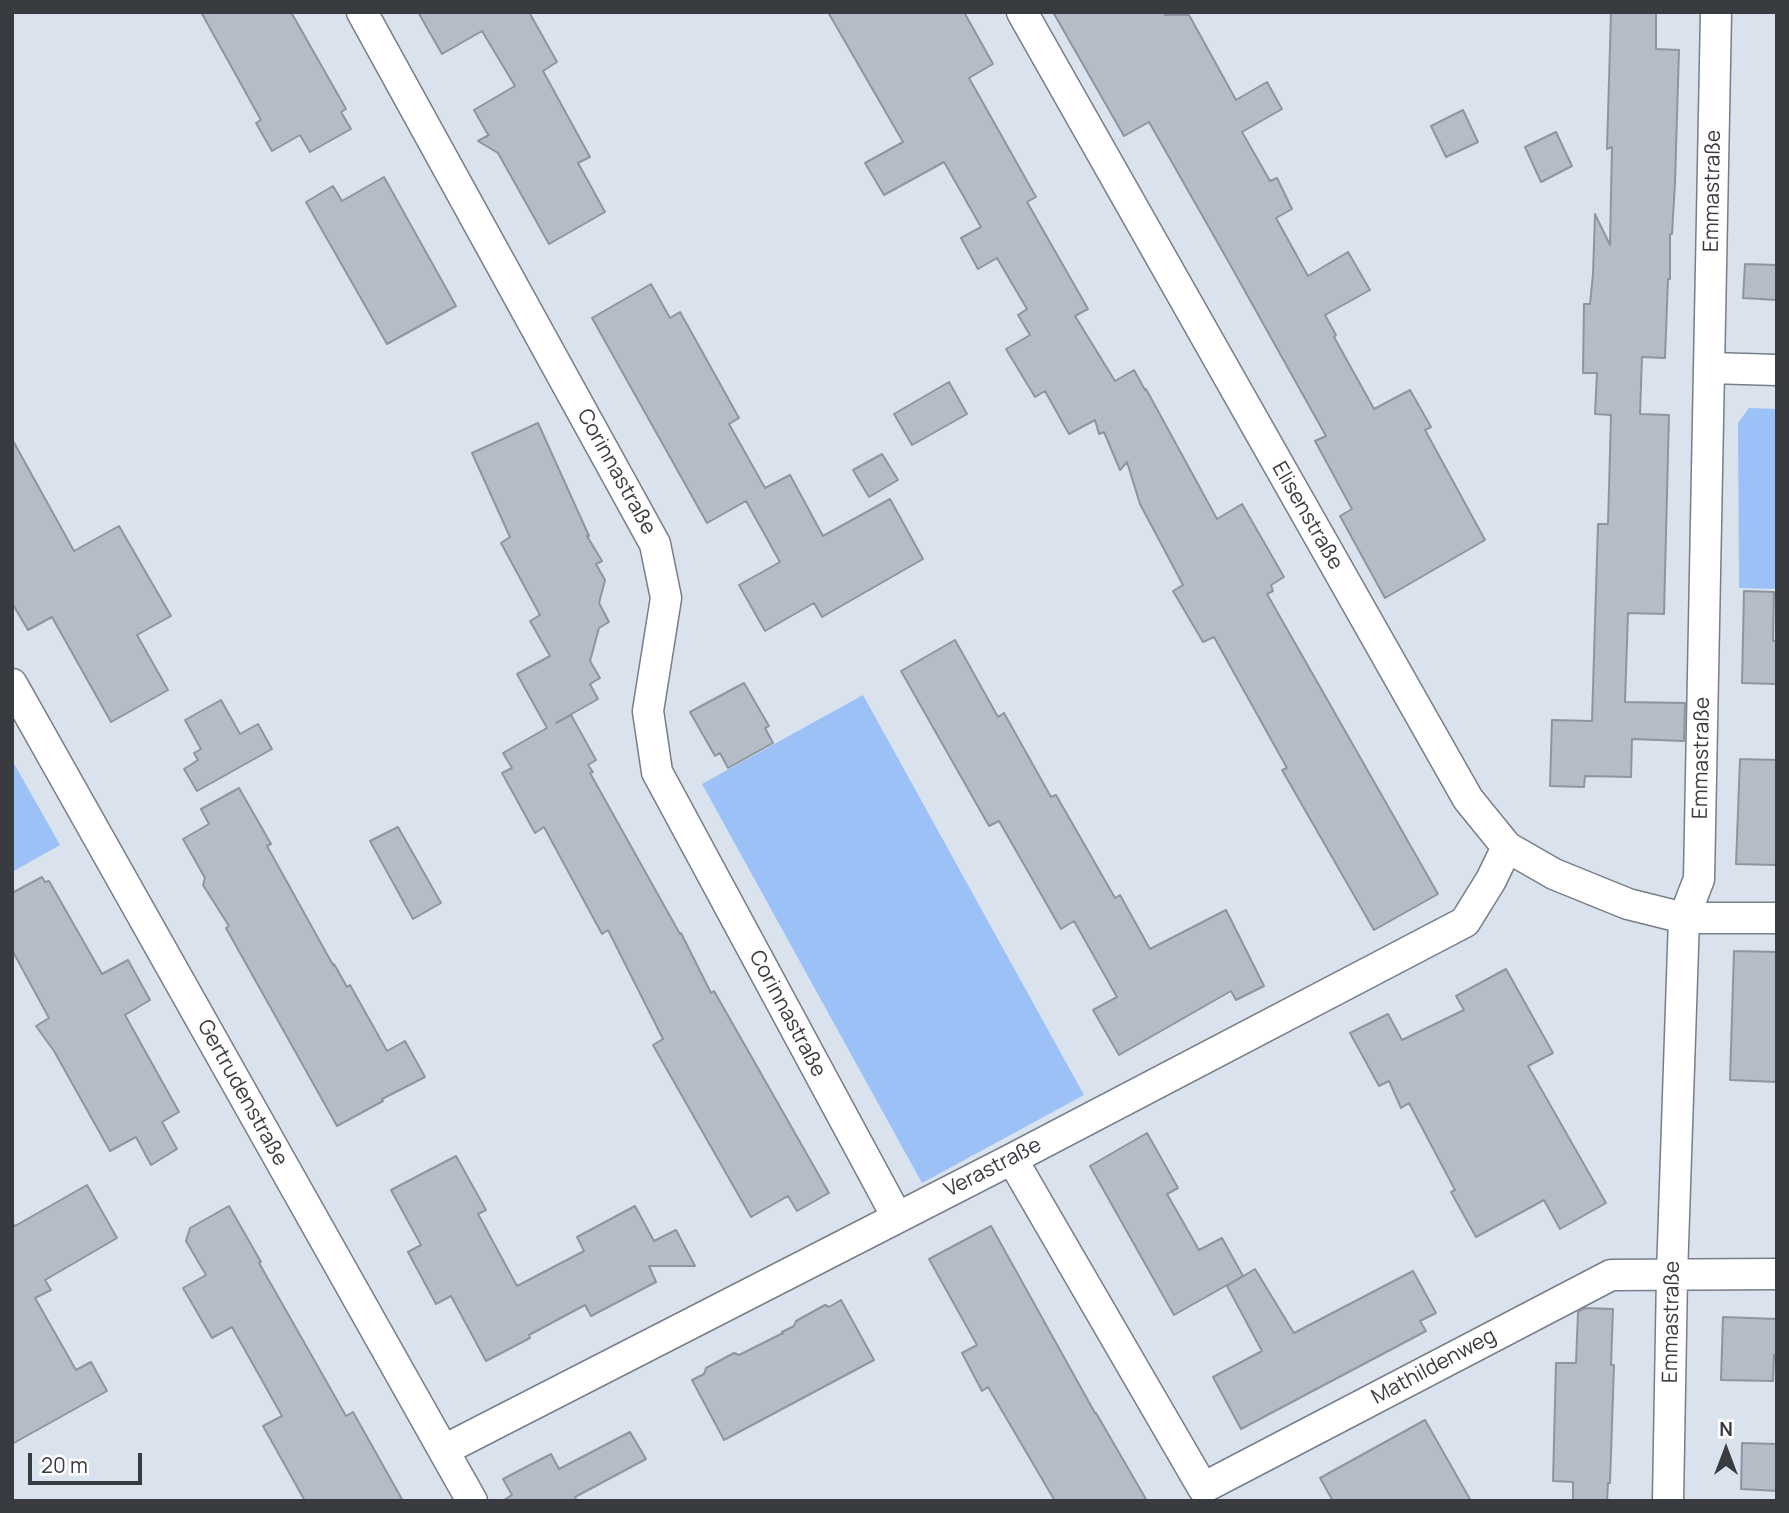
<!DOCTYPE html>
<html>
<head>
<meta charset="utf-8">
<style>
  body { margin:0 }
  #map { position:relative; width:1789px; height:1513px; overflow:hidden; background:#dae2ee; font-family:Manrope,sans-serif }
  canvas { display:block }
  .frame { position:absolute; inset:0; border:14px solid #383b40; pointer-events:none }
  .north { position:absolute; left:1691px; top:1415px; width:70px; height:70px; -webkit-text-stroke:5px #fff; paint-order:stroke; rotate:0deg; font-size:19px; font-weight:700; line-height:28px; text-align:center; color:#383b40 }
  .north::after { content:''; display:block; margin:auto; width:24px; height:32px; background:#383b40; clip-path:polygon(50% 0,100% 100%,50% 72%,0 100%) }
  .scale { position:absolute; left:28px; top:1453px; width:114px; height:32px; box-sizing:border-box; border:4px solid #383b40; border-top:0; padding-left:9px; font-size:21px; line-height:24px; white-space:nowrap; color:#383b40; -webkit-text-stroke:5px #fff; paint-order:stroke }
</style>
</head>
<body>
<div id="map">
<canvas width="1789" height="1513"></canvas>
<div class="frame"></div>
<div class="north">N</div>
<div class="scale">20 m</div>
</div>
<script>
const context = document.querySelector('canvas').getContext('2d');
context.lineJoin = 'round';
function fill(path, color) { context.fillStyle = color; context.fill(path, 'evenodd'); }
const toPath = rows => new Path2D(rows.map(r => 'M' + r).join(''));
function strokePath(path, color, width, dash) { context.strokeStyle = color; context.lineWidth = width; context.lineCap = dash ? 'butt' : 'round'; context.setLineDash(dash || []); context.stroke(path); }
function write(font, color, halo, rows, align = 'center') {
  context.font = font + ' Manrope,sans-serif'; context.lineWidth = 6; context.setLineDash([]); context.textBaseline = 'middle'; context.strokeStyle = halo; context.fillStyle = color; for (const [text, x, y, turn = 0] of rows) {
    context.save(); context.translate(x, y); context.rotate((+turn || 0) * Math.PI / 180); context.textAlign = isNaN(turn) ? turn : align; if (halo) context.strokeText(text, 0, 0); context.fillText(text, 0, 0); context.restore();
  }
}
const green = toPath([
  [1749,408,1777,409,1777,589,1739,588,1738,423],
  [863,695,1084,1095,922,1183,702,784],
  [12,760,60,845,12,872]
]);
const building = toPath([
  [201,12,291,12,346,109,341,112,351,129,310,152,300,135,272,151,256,123,261,120,201,12],
  [418,12,529,12,557,62,543,71,590,157,578,163,605,212,549,244,498,153,478,141,489,135,487,133,474,110,515,86,482,31,442,54,418,12],
  [828,12,964,12,993,64,969,78,1036,197,1027,202,1088,309,1075,316,1115,381,1134,370,1145,390,1146,389,1217,519,1242,504,1284,577,1271,585,1273,591,1267,594,1438,894,1374,930,1282,770,1287,768,1214,637,1203,642,1173,591,1183,585,1140,504,1127,462,1120,470,1104,432,1099,434,1095,420,1069,434,1045,391,1035,397,1006,349,1030,335,1018,315,1027,309,997,258,978,269,961,238,981,227,944,162,884,195,865,163,903,142,828,12],
  [1053,12,1163,12,1165,15,1189,15,1236,100,1267,82,1282,109,1242,132,1270,181,1277,178,1292,209,1276,218,1308,276,1348,252,1370,290,1325,315,1336,335,1334,337,1374,409,1410,390,1431,427,1425,430,1485,540,1385,598,1340,516,1352,509,1315,441,1326,436,1227,259,1149,122,1124,136,1053,12],
  [1611,12,1656,12,1656,49,1679,50,1675,183,1672,234,1670,234,1670,279,1668,279,1665,358,1642,357,1640,414,1669,415,1664,614,1628,613,1625,702,1685,703,1684,741,1632,739,1631,777,1585,776,1584,787,1550,786,1552,720,1592,721,1598,524,1608,524,1611,415,1595,414,1597,373,1583,373,1584,304,1590,304,1593,274,1595,214,1610,245,1612,147,1607,149,1611,12],
  [1463,110,1478,142,1446,157,1431,126,1463,110],
  [1556,132,1572,166,1541,182,1525,147,1556,132],
  [384,177,456,306,387,344,306,202,333,186,342,201,384,177],
  [1745,264,1777,265,1777,300,1743,298,1745,264],
  [651,284,670,318,680,312,689,328,739,418,729,424,765,488,790,475,823,536,890,499,923,559,822,617,814,603,765,631,739,585,780,562,746,501,707,523,592,318,651,284],
  [949,382,967,414,912,445,894,414,949,382],
  [538,423,589,536,587,536,602,561,596,564,605,580,599,603,609,622,599,628,590,661,600,678,590,684,598,699,556,723,571,715,596,760,588,765,593,772,590,773,680,934,681,933,711,993,714,991,829,1193,797,1211,788,1196,751,1217,653,1045,663,1039,608,930,602,934,544,827,535,833,502,773,512,768,503,753,547,728,517,674,550,656,530,621,540,615,501,543,510,537,472,453,538,423],
  [12,439,74,551,119,526,171,616,137,635,168,690,111,722,52,617,28,630,12,603,12,439],
  [882,454,898,480,869,497,853,470,882,454],
  [1744,591,1774,592,1773,641,1777,641,1777,684,1742,683,1744,591],
  [955,640,998,717,1004,713,1051,797,1056,795,1115,898,1120,895,1150,949,1226,910,1264,986,1236,1000,1231,991,1119,1055,1093,1010,1117,997,1074,921,1061,929,999,821,989,826,901,671,955,640],
  [744,683,769,726,765,728,773,743,728,768,720,753,715,756,690,712,744,683],
  [221,700,240,734,258,724,272,749,197,791,184,769,198,760,194,753,201,749,185,720,221,700],
  [1740,759,1777,760,1777,865,1736,864,1740,759],
  [239,788,271,844,267,846,333,965,334,964,347,987,350,985,387,1051,405,1041,425,1077,382,1099,383,1101,337,1126,226,928,229,926,203,885,205,878,183,839,209,824,201,809,239,788],
  [398,827,441,903,413,919,370,841,398,827],
  [42,877,45,882,49,881,102,974,128,960,150,1000,125,1015,179,1112,162,1122,177,1149,151,1165,136,1137,110,1151,54,1051,36,1026,49,1018,12,950,12,893,42,877],
  [1734,951,1777,952,1777,1082,1730,1080,1734,951],
  [1506,969,1553,1053,1528,1066,1606,1203,1560,1229,1544,1200,1476,1237,1451,1192,1455,1190,1409,1103,1401,1108,1389,1081,1379,1086,1350,1033,1388,1014,1402,1040,1464,1010,1456,996,1506,969],
  [1147,1133,1178,1188,1167,1194,1199,1250,1222,1238,1243,1276,1174,1315,1090,1166,1147,1133],
  [456,1156,486,1210,478,1214,517,1286,584,1251,577,1237,635,1206,654,1241,676,1230,695,1266,649,1266,656,1282,591,1316,585,1305,529,1335,530,1338,486,1361,451,1296,436,1304,408,1252,421,1245,391,1190,456,1156],
  [87,1185,117,1238,45,1280,51,1290,35,1298,76,1370,91,1362,107,1391,12,1444,12,1222,15,1226,87,1185],
  [229,1206,261,1262,259,1263,346,1416,353,1412,403,1501,305,1501,263,1426,282,1416,232,1327,212,1338,183,1288,206,1275,186,1241,190,1228,229,1206],
  [991,1226,1095,1413,1096,1413,1147,1501,1055,1501,988,1387,982,1391,962,1353,977,1345,929,1259,991,1226],
  [1255,1269,1294,1333,1413,1271,1436,1313,1420,1321,1426,1331,1241,1429,1213,1377,1262,1351,1227,1286,1255,1269],
  [841,1300,874,1360,724,1440,692,1380,704,1374,706,1368,734,1353,739,1355,783,1333,782,1332,794,1326,796,1321,825,1305,829,1307,841,1300],
  [1585,1308,1613,1309,1611,1365,1614,1365,1610,1483,1608,1483,1607,1501,1573,1500,1573,1482,1553,1481,1556,1363,1576,1363,1578,1312,1585,1308],
  [1723,1317,1777,1319,1777,1355,1774,1355,1773,1381,1721,1380,1723,1317],
  [1425,1420,1471,1501,1333,1501,1320,1478,1425,1420],
  [630,1432,646,1459,575,1497,577,1501,502,1501,512,1495,503,1479,551,1454,559,1469,630,1432],
  [1742,1443,1777,1444,1777,1491,1741,1489,1742,1443]
]);
const minor = toPath([
  [362,12,655,544,666,598,648,711,657,772,897,1217],
  [1022,12,1468,799,1507,847,1554,874,1628,904,1684,918,1777,918],
  [1710,368,1777,370],
  [12,684,472,1501],
  [1012,1159,1203,1488,1611,1275,1777,1274],
  [444,1450,1012,1159,1465,922,1491,880,1507,847],
  [1668,1501,1672,1275,1684,918,1699,879,1716,12]
]);
const streetNames = [
  ["Emmastraße",1713,191,-89],
  ["Corinnastraße",616,472,61],
  ["Elisenstraße",1307,516,60],
  ["Emmastraße",1702,758,-89],
  ["Corinnastraße",787,1014,62],
  ["Gertrudenstraße",242,1093,61],
  ["Verastraße",993,1168,-27],
  ["Emmastraße",1672,1322,-89],
  ["Mathildenweg",1434,1367,-28]
];
fill(green, '#9bc1f7');
fill(building, '#b4bcc8');
strokePath(building, '#8e95a0', 2);
strokePath(minor, '#777e89', 33);
strokePath(minor, '#fff', 30);
write('21px', '#383b40', '#fff', streetNames);
</script>
</body>
</html>
